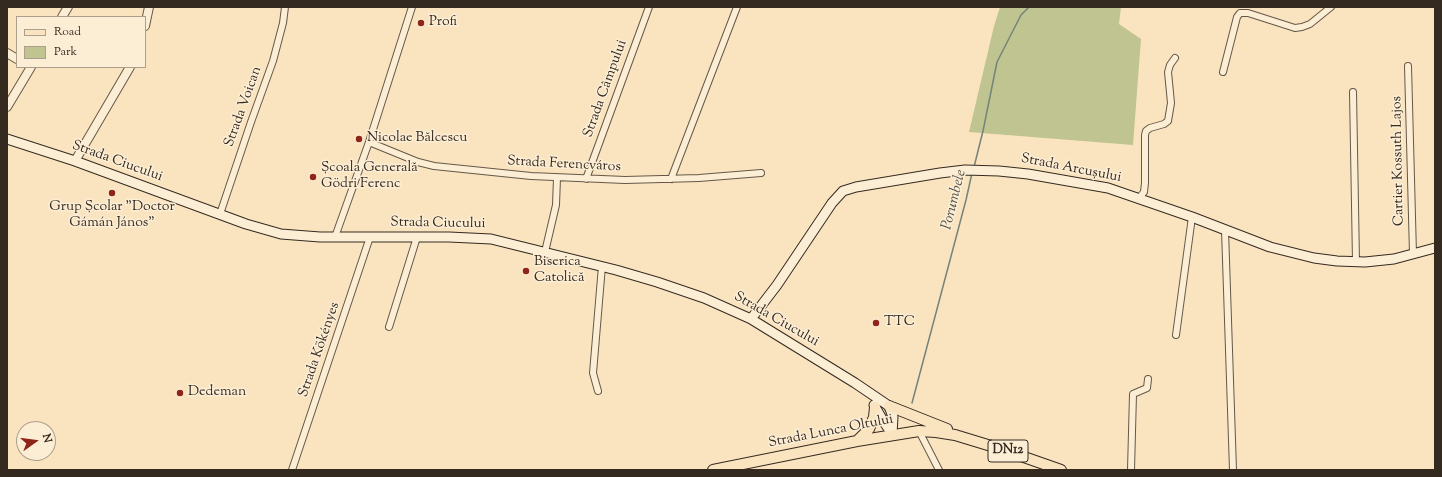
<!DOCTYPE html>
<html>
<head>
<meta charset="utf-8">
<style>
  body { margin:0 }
  #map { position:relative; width:1442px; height:477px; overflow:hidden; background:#fae4bf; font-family:"Sorts Mill Goudy",serif }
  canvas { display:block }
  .frame { position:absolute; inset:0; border:8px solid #352a20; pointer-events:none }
  .legend { position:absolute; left:16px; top:16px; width:130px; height:52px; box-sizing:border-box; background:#fcedd5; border:1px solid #ac9f8d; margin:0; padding:5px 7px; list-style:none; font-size:12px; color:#352a20 }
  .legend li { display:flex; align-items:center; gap:8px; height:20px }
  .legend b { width:20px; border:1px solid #ac9f8d }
  .north { position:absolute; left:16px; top:421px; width:40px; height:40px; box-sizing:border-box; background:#fcedd5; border:1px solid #ac9f8d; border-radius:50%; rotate:76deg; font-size:11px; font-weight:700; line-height:16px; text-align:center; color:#352a20 }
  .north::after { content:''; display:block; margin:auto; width:14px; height:18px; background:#8f2418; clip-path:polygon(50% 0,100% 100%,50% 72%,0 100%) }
</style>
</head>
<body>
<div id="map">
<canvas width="1442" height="477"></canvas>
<div class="frame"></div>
<ul class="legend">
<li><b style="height:5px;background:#fae4bf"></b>Road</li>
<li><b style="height:11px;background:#c0c490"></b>Park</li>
</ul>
<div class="north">N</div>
</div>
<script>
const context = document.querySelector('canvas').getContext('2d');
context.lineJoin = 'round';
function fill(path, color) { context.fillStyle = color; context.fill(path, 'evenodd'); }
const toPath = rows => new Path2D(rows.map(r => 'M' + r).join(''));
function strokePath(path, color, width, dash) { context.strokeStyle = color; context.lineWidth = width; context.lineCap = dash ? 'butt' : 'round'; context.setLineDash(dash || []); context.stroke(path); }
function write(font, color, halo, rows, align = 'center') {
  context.font = font + ' "Sorts Mill Goudy",serif'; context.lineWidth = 3; context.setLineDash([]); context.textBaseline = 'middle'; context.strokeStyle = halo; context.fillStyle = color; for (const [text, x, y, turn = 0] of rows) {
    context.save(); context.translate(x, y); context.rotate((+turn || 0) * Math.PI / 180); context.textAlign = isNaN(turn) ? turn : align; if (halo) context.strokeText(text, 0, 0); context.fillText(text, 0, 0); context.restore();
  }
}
const green = toPath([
  [1000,7,1121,7,1119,24,1141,39,1133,145,969,132,994,26]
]);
const stream = toPath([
  [974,167,983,131,997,62,1021,15,1029,7],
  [912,403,966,200,972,173]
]);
const minor = toPath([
  [1408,66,1413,254],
  [1223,72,1237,17,1240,13,1248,13,1295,28,1302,27,1310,24,1331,7],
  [1353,92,1356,262],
  [369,142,418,162,434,166,531,176,625,180,699,178,761,173],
  [586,179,649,7],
  [671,179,737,7],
  [1139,198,1144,192,1145,183,1145,135,1146,131,1150,128,1164,124,1168,121,1171,103,1168,72,1170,65,1175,58],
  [220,214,251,122,273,61,283,23,285,7],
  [1225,230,1233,470],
  [335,237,369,142,412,7],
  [545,252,556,205,557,178],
  [389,327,417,237],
  [1176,335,1192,217],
  [598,391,593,373,602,266],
  [919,431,939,470],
  [292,470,370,237],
  [1131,470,1133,394,1147,388,1148,379]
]);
const tertiary = toPath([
  [62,17,68,7],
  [145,26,149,7],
  [7,53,17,59],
  [7,107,31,67],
  [75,161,130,67]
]);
const secondary = toPath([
  [7,139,75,161,246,224,281,234,320,237,449,237,491,239,616,270,657,282,704,298,751,319,855,383,889,406,893,417,892,434],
  [751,319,777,285,832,203,843,191,856,187,940,173,965,170,999,171,1028,174,1108,188,1192,217,1270,247,1314,258,1337,261,1365,262,1394,259,1435,248],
  [874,405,882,419,892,434]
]);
const primary = toPath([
  [889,406,947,429],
  [857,441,869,429,874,417,875,407],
  [713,470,857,441,919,431,936,432,955,435,1001,449,1061,470]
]);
const markers = [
  [421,23,4,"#8f2418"],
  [359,139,4,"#8f2418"],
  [313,177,4,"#8f2418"],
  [112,193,4,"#8f2418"],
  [526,271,4,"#8f2418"],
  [876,323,4,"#8f2418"],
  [180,393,4,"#8f2418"]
];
const shields = [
  [1008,451,40]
];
const shieldNames = [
  ["DN12",1008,451]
];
const poiNames = [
  ["Profi",429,23],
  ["Nicolae Bălcescu",367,139],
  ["Școala Generală",321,169],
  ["Gödri Ferenc",321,185],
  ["Grup Școlar \"Doctor",112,208,"center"],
  ["Gámán János\"",112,224,"center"],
  ["Biserica",534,263],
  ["Catolică",534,279],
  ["TTC",884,323],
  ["Dedeman",188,393]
];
const streetNames = [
  ["Strada Câmpului",606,89,-70],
  ["Strada Voican",244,107,-70],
  ["Cartier Kossuth Lajos",1399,161,-91],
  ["Strada Ciucului",117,162,20],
  ["Strada Ferencváros",564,165,3],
  ["Strada Arcușului",1071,169,11],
  ["Strada Ciucului",438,224,1],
  ["Strada Ciucului",776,320,30],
  ["Strada Kökényes",320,350,-71],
  ["Strada Lunca Oltului",831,432,-11]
];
const waterNames = [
  ["Porumbele",955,200,-76]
];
fill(green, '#c0c490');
strokePath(stream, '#75837b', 1.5);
strokePath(minor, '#665848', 8);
strokePath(tertiary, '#665848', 10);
strokePath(secondary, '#352a20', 11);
strokePath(primary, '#352a20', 12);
strokePath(minor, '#fcedd5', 6);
strokePath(tertiary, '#fcedd5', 8);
strokePath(secondary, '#fcedd5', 9);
strokePath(primary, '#fae4bf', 10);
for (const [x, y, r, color] of markers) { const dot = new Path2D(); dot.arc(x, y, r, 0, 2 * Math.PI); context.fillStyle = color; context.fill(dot); strokePath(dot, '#fcedd5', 1.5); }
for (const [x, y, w] of shields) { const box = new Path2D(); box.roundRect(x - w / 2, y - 11, w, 22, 3); context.fillStyle = '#fcedd5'; context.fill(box); strokePath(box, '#352a20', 1); }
write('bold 13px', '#352a20', null, shieldNames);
write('14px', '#352a20', '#fcedd5', poiNames, 'left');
write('14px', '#352a20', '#fcedd5', streetNames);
write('italic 15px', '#504f46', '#fcedd5', waterNames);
</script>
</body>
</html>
